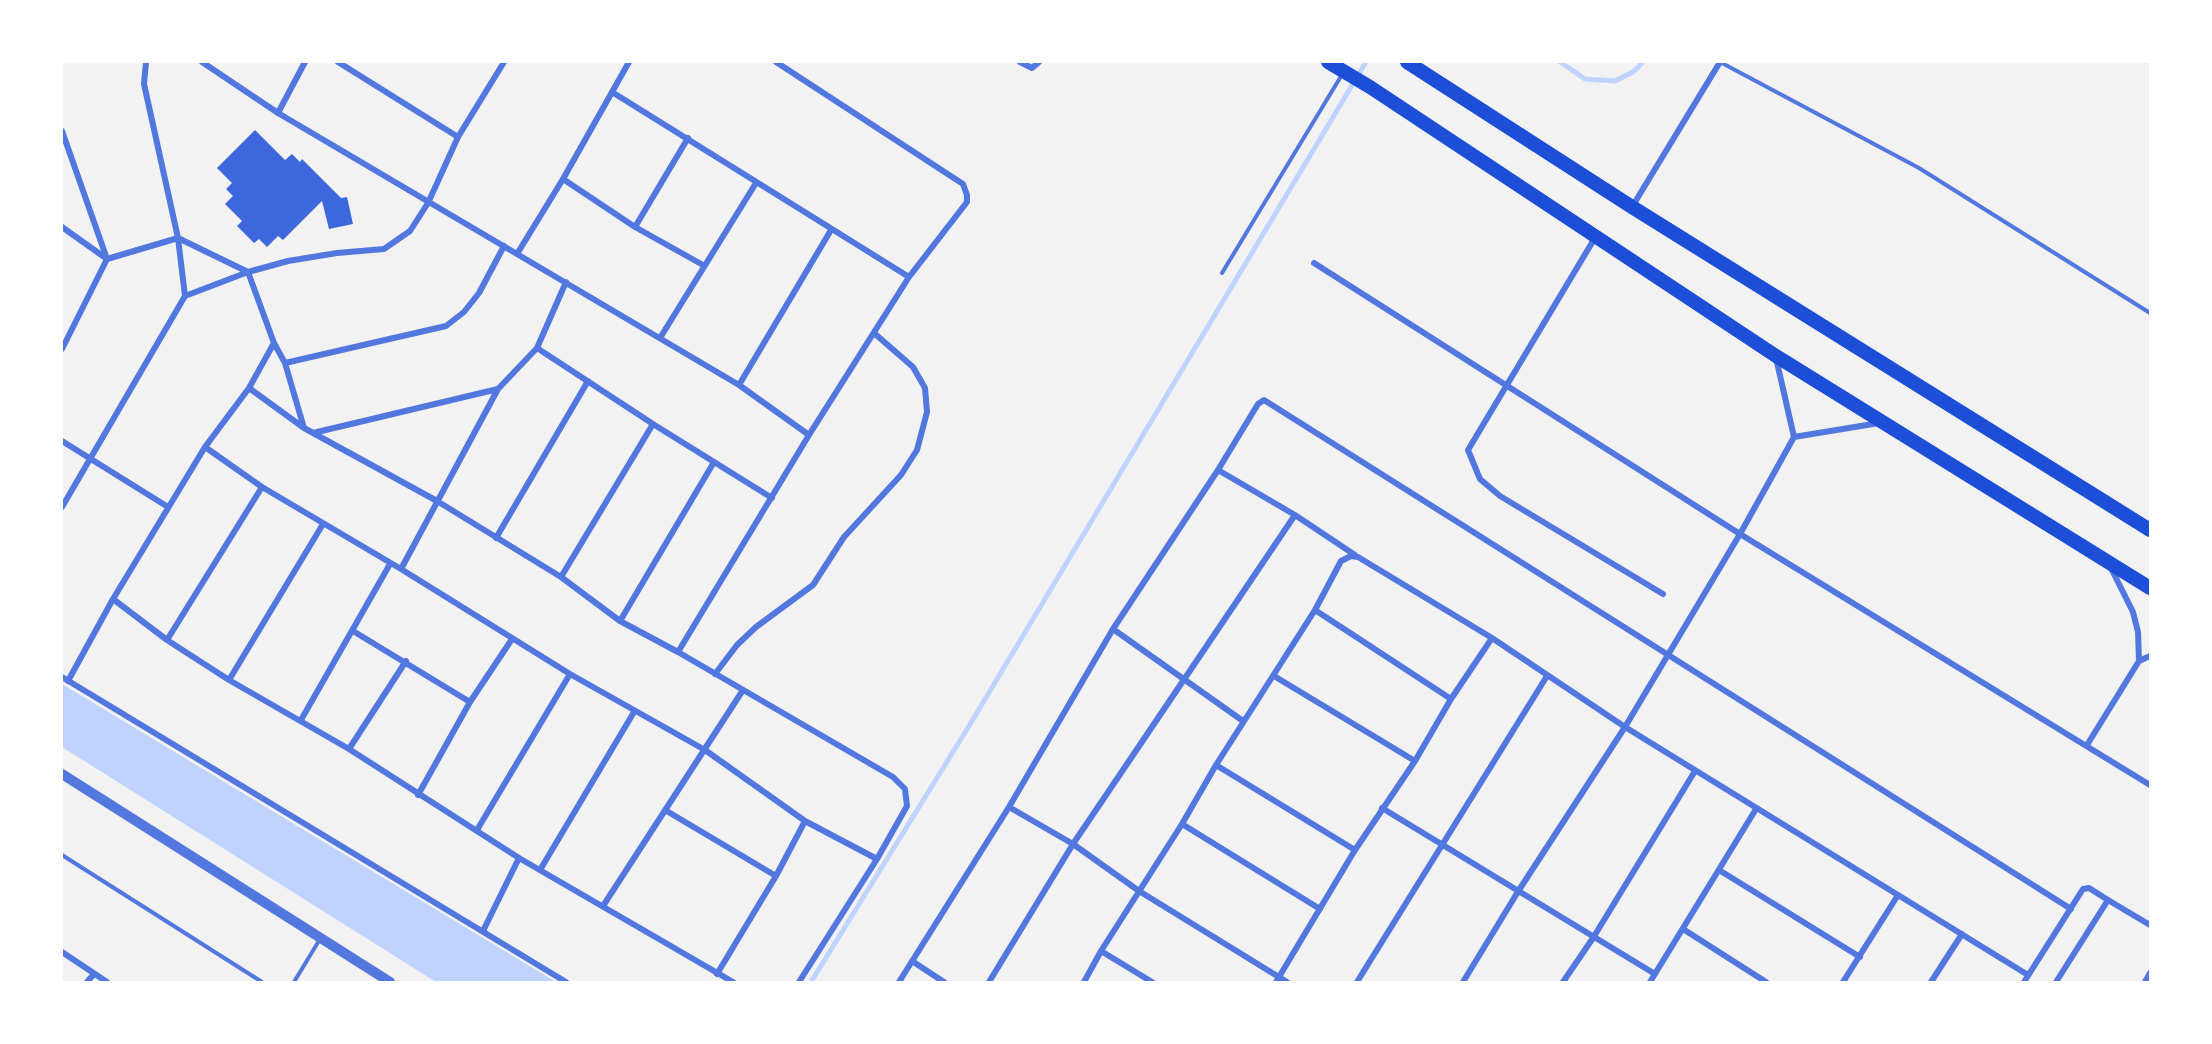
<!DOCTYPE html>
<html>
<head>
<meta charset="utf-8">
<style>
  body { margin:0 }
  #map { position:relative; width:2212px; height:1044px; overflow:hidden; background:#f2f2f2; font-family:Montserrat,sans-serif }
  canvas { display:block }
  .frame { position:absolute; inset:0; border:63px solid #fff; pointer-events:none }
</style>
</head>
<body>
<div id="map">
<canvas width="2212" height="1044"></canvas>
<div class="frame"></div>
</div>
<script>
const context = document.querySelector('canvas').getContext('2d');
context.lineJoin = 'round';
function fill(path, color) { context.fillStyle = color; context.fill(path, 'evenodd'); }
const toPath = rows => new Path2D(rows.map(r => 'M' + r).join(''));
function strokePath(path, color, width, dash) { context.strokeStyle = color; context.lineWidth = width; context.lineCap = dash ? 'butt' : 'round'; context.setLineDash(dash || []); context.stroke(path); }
const water = toPath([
  [62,684,556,982,436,982,62,747]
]);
const stream = toPath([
  [1560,62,1585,79,1615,81,1633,72,1643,62],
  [811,982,969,726,1366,62]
]);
const building = toPath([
  [255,130,285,160,292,154,300,162,302,159,341,198,347,197,353,224,329,229,322,201,283,240,278,236,267,247,259,239,254,243,237,226,242,221,225,204,233,196,226,189,232,183,217,168]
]);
const service = toPath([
  [1720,62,1919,168,2150,313],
  [1222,273,1343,73],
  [62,855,262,982],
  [294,982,320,939]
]);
const minor = toPath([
  [202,62,278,113,739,385,809,435],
  [338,62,458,137],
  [1020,62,1032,68,1039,62],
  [612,92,909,277],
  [278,113,305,62],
  [62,131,107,259,62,349],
  [563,179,635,227,703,265],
  [1632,207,1720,62],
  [62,227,107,259],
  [635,227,688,138],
  [1596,236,1468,450,1480,479,1500,496,1663,594],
  [517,254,563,179,629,62],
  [107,259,178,238,248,272,274,343,285,363,304,428],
  [1314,263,1740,534,2150,785],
  [185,296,248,272,288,261,337,253,384,249,410,231,428,203,458,137,504,62],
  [660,338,756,183],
  [537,348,653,424,772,498],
  [285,363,446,326,464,312,479,293,504,246],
  [739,385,831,230],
  [249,388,304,428,437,501,561,577,620,621,678,652,893,777,905,789,907,806,877,859,799,982],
  [313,433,498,389],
  [1794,437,1879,423],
  [62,441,168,507],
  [205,447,262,487,401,569,570,674,705,750,805,821,877,859],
  [1218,470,1295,515,1355,555],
  [62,507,185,296,178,238,144,84,146,62],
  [496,538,588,381],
  [401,569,498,389,537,348,566,282],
  [561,577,653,424],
  [113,599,167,640,229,680,349,749,519,858,733,982],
  [1315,610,1451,699],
  [620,621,714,462],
  [1113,629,1243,721],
  [353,631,470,702],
  [167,640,262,487],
  [678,652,809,435,909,277,967,202,967,195,963,184,776,62],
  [2139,661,2150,656],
  [715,674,737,645,756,627,813,585,844,537,901,475,917,450,927,412,925,388,913,367,874,333],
  [1274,676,1415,761],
  [62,677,566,982],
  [229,680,323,524],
  [68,681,113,599,205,447,249,388,274,343],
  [301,720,390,564],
  [2087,745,2139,661,2138,632,2133,612,2111,568],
  [349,749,406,661],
  [1216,765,1355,850],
  [418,795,470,702,512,639],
  [1009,807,1073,844,1139,891,1287,982],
  [1382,808,1655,974],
  [665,810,776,876],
  [1182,824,1320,909],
  [477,830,570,674],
  [540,870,634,712],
  [1719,870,1860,957],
  [603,906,743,690],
  [1683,929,1766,982],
  [483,931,519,858],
  [1101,951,1152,982],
  [62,952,107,982],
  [912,961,944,982],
  [717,974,776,876,805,821],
  [87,982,94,974],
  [899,982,1009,807,1113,629,1218,470,1258,404,1264,400,2071,909],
  [989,982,1073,844,1295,515],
  [1084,982,1101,951,1182,824,1216,765,1315,610,1341,561,1351,556,1358,557,1492,638,1625,727,2028,975],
  [1276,982,1355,850,1415,761,1451,699,1492,638],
  [1357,982,1547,676],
  [1463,982,1519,890,1625,727,1740,534,1794,437,1776,358],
  [1563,982,1593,938,1695,771],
  [1650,982,1756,809],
  [1843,982,1898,895],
  [1931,982,1962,934],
  [2024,982,2083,889,2089,888,2108,900],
  [2056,982,2108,900,2150,925],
  [2145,982,2150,973]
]);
const tertiary = toPath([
  [62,774,390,982]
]);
const trunk = toPath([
  [1328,62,1370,87,1776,356,2150,588],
  [1407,62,1632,207,2150,530]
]);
fill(water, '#bfd3fe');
strokePath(stream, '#bfd3fe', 5);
fill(building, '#3d67dc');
strokePath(service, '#5277de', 4);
strokePath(minor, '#5277de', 6);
strokePath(tertiary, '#5277de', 10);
strokePath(trunk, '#1d4ed8', 14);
</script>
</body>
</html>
